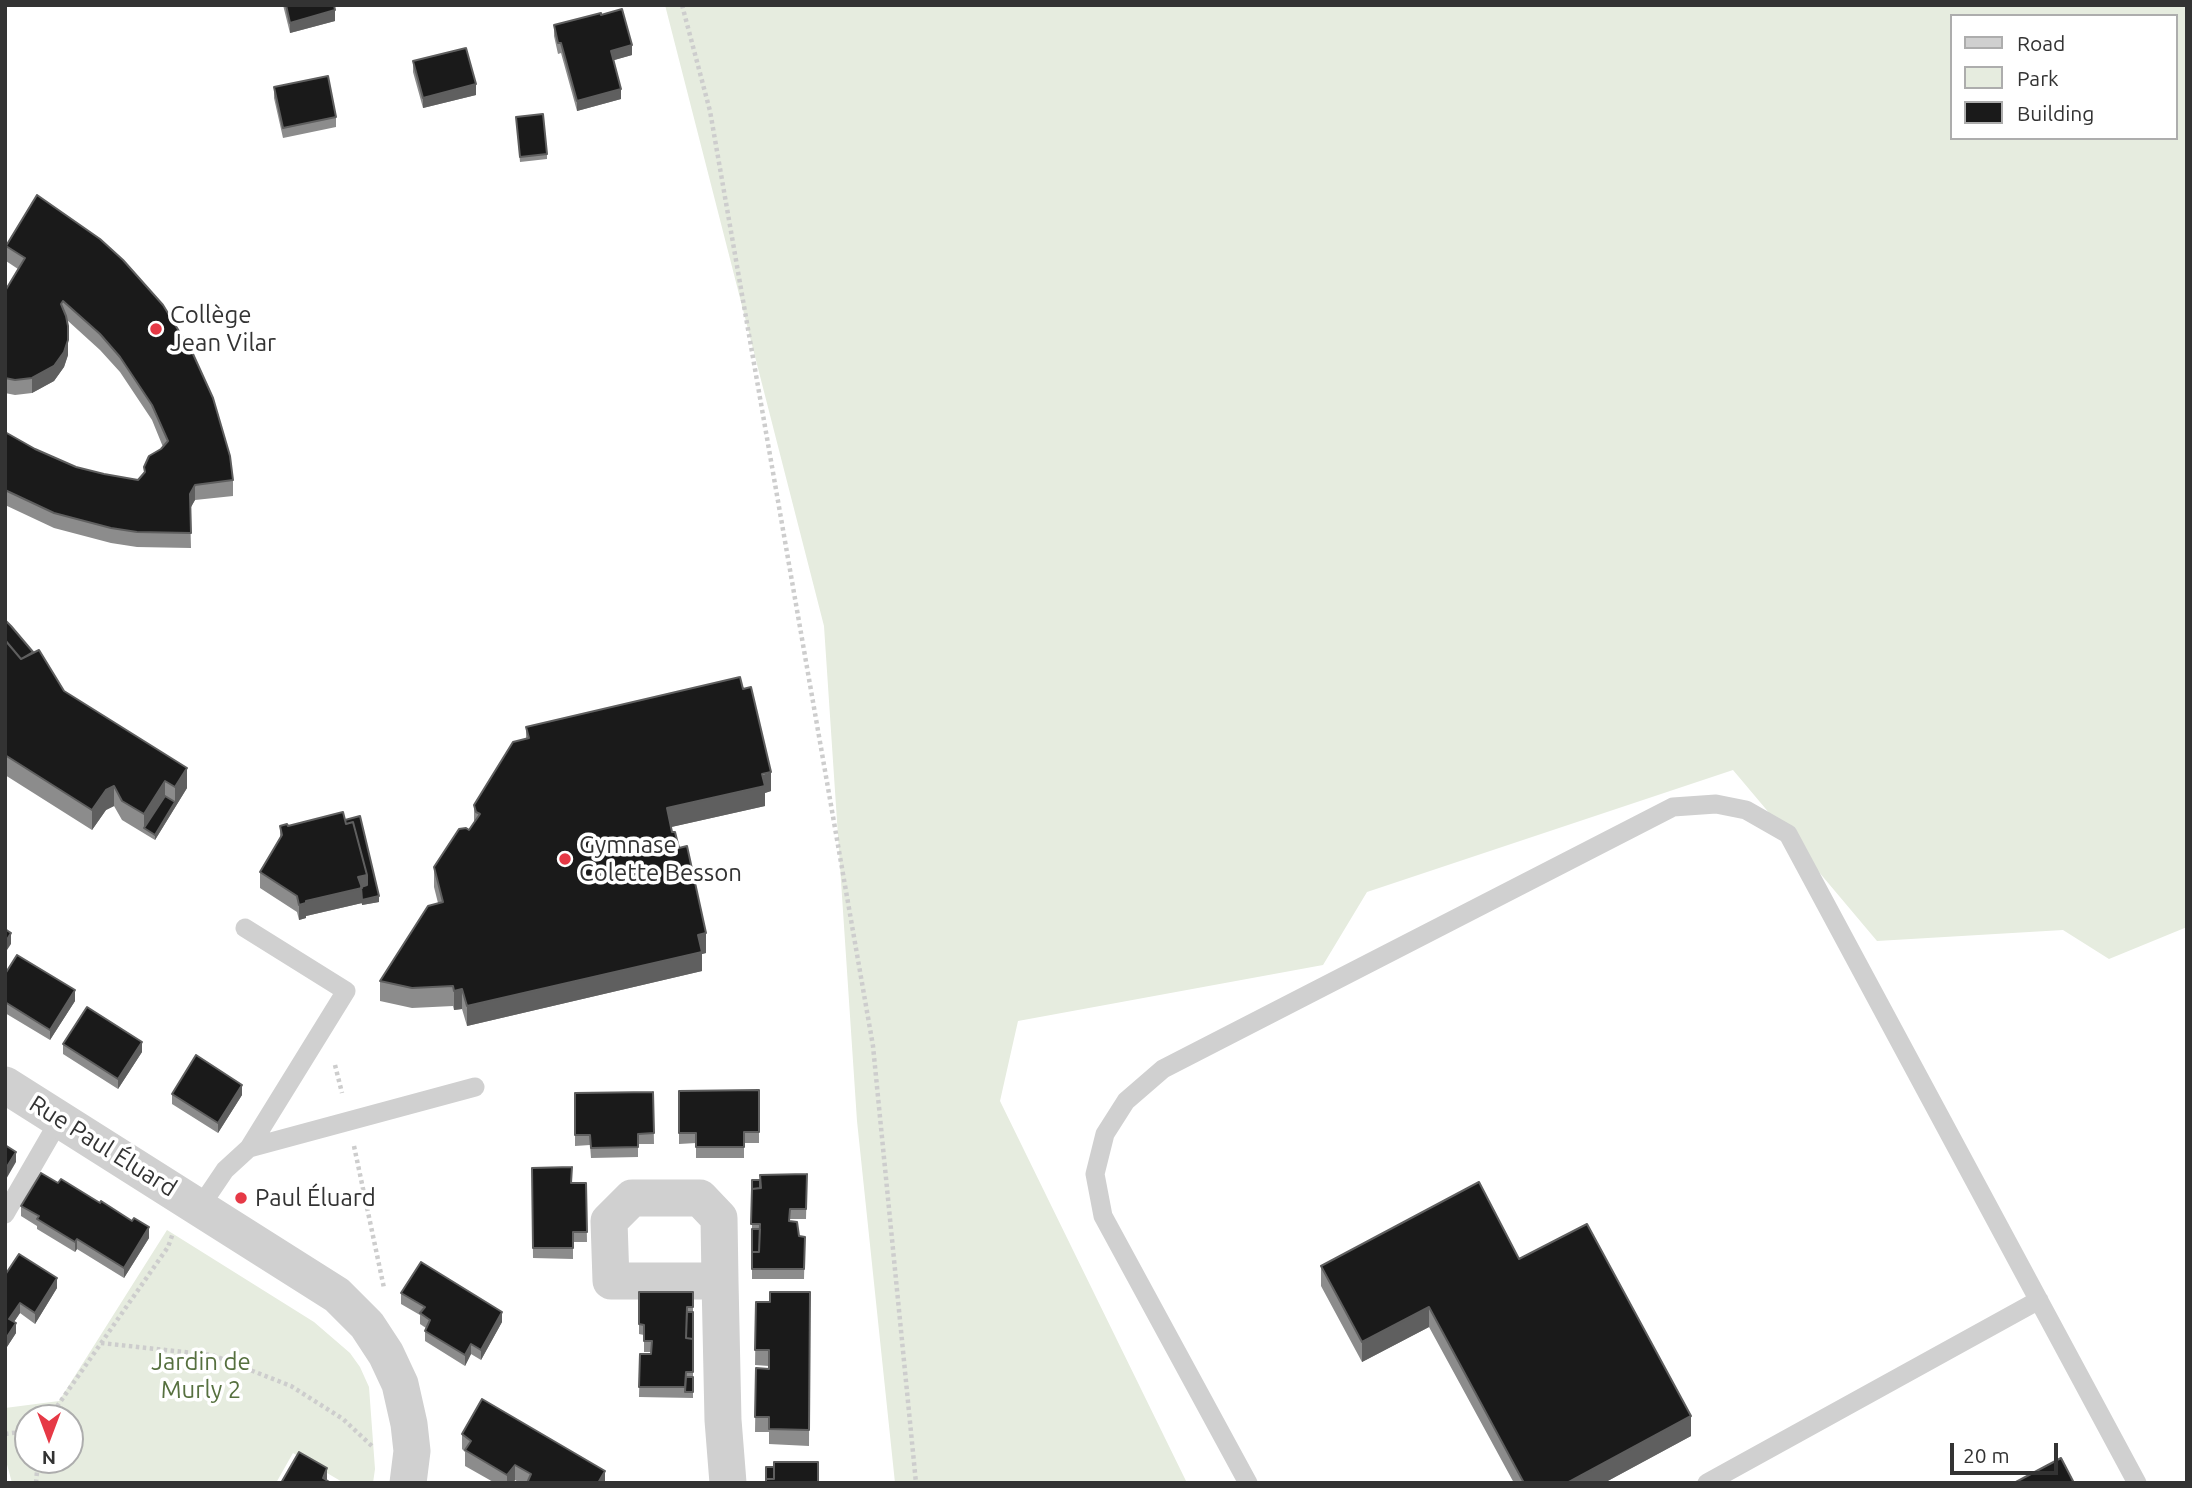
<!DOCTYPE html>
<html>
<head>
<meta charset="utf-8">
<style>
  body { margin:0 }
  #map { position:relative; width:2192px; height:1488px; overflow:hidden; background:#fff; font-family:Ubuntu,sans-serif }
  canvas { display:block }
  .frame { position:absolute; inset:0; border:7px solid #333; pointer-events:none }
  .legend { position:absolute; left:1950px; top:14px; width:228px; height:126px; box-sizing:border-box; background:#fff; border:2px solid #adadad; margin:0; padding:9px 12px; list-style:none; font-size:21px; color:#333 }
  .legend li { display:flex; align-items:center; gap:14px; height:35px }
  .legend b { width:35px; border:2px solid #adadad }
  .north { position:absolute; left:14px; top:1404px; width:70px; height:70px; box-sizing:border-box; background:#fff; border:2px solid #adadad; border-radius:50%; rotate:180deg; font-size:19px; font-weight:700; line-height:28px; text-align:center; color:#333 }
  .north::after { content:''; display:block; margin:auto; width:24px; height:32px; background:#e63946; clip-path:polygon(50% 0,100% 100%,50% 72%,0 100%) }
  .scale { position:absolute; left:1950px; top:1443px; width:108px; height:32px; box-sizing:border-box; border:4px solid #333; border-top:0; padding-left:9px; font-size:21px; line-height:24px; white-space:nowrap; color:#333; -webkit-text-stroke:5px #fff; paint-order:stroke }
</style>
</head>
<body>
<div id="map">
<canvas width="2192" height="1488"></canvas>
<div class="frame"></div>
<ul class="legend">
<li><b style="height:9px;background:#d0d0d0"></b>Road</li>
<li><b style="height:19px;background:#e6ecdf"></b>Park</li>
<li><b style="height:19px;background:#1a1a1a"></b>Building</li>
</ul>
<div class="north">N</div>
<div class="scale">20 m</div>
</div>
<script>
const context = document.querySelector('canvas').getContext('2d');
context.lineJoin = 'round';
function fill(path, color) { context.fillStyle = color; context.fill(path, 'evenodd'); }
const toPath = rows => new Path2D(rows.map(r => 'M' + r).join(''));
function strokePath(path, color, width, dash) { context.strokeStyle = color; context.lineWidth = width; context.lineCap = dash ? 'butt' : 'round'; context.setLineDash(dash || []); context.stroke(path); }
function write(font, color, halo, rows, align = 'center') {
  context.font = font + ' Ubuntu,sans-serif'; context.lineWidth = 7; context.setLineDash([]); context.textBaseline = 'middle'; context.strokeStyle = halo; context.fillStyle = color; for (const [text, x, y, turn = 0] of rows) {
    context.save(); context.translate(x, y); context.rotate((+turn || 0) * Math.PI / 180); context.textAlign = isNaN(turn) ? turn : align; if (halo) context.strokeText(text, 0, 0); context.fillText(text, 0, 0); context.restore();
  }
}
const green = toPath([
  [665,5,2187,5,2187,927,2109,959,2063,930,1877,941,1733,770,1367,892,1323,965,1018,1021,1000,1101,1187,1483,895,1483,857,1121,824,626],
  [1952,16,2176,16,2176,138,1952,138],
  [167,1230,314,1322,350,1353,360,1367,369,1387,375,1469,373,1483,344,1483,293,1453,276,1483,12,1483,5,1457,5,1408,59,1401],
  [28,1418,70,1418,70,1460,28,1460]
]);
const path = toPath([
  [682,5,710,111,873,1046,916,1483],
  [335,1065,342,1093],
  [354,1146,384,1288],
  [101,1343,212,1355,291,1386,343,1419,374,1448],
  [49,1418,168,1247,173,1233],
  [5,1434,28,1431],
  [36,1483,38,1460]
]);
const lane = toPath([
  [245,928,346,991,249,1148],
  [200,1207,225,1170,249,1148,475,1087],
  [5,1214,60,1119],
  [1248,1483,1103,1216,1095,1174,1105,1134,1126,1101,1163,1069,1673,807,1716,804,1746,810,1788,834,2137,1483],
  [1707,1483,2039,1300]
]);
const street = toPath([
  [5,1085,337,1295,367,1325,386,1354,400,1384,409,1424,412,1451,408,1483],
  [720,1281,611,1281,609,1221,632,1198,700,1198,719,1218,720,1281,723,1420,728,1483]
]);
const wall = toPath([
  [283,5,334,5,335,21,290,33],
  [601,15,632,55,614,60,621,99,577,111,561,53,558,54,554,36,554,25],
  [413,61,476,95,423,108,413,72],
  [274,87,336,117,336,127,283,138,274,98],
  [516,117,547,154,547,159,520,162],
  [37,195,233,480,233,496,195,500,190,508,191,548,137,547,111,543,54,528,5,505,5,432,35,449,76,467,104,474,138,480,163,447,152,420,120,372,100,350,67,320,68,342,68,355,64,367,54,381,32,393,15,395,5,393,5,291,18,269,6,261,6,246],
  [5,620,64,691,187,788,155,840,122,820,114,806,106,810,92,830,5,775],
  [526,727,771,791,765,793,765,806,671,827,706,953,702,954,702,971,467,1026,462,1009,454,1010,453,1006,412,1008,380,1001,380,981,438,903,434,887,434,867,469,830,474,822,474,805,526,739],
  [345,820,379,902,362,905,362,903,306,916,306,918,299,920,297,912,260,888,260,872,280,838,280,826,288,826],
  [5,974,75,1001,50,1040,5,1013],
  [63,1044,142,1052,118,1089,63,1054],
  [759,1090,759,1143,744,1143,744,1158,696,1158,696,1143,679,1144,679,1091],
  [653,1092,654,1144,638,1144,638,1157,591,1158,590,1145,575,1146,575,1093],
  [172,1094,242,1095,218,1133,172,1104],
  [532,1168,572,1183,586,1183,587,1242,573,1242,573,1259,533,1258],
  [807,1174,806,1219,790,1219,790,1221,799,1236,805,1237,804,1279,752,1279,752,1180,760,1180],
  [58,1183,100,1203,132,1221,149,1238,124,1278,77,1249,75,1252,37,1229,37,1226,21,1216,21,1206],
  [1519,1259,1691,1436,1604,1483,1514,1483,1429,1327,1362,1362,1321,1286,1321,1266],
  [5,1275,57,1288,35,1324,20,1313,14,1322,16,1333,5,1350],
  [639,1292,693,1292,693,1398,639,1397,640,1354,651,1354,651,1352,644,1352,644,1335,639,1334],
  [810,1292,809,1446,769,1444,769,1432,755,1432,756,1368,769,1369,769,1366,755,1365,756,1302,770,1302],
  [401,1293,502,1322,481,1360,471,1354,465,1366,425,1341,425,1331,426,1328,420,1324,420,1315,401,1304],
  [462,1434,605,1483,520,1483,515,1480,513,1483,495,1483,465,1466,465,1452,462,1449]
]);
const shadedWall = toPath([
  [335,10,335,21,290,33,290,23],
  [632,45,632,55,611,61,611,51],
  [476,84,476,95,423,108,423,98],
  [621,89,621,99,577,111,577,101],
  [68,326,68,355,64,367,54,381,32,393,32,378],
  [195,485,195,500,190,509,190,494],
  [187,768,187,788,155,840,155,835,175,802,175,787],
  [771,772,771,791,765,793,765,806,667,828,667,808],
  [165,781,165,801,144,828,144,814],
  [114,786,114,806,106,810,92,830,92,810,106,790],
  [367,875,367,891,362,892,362,903,306,916,306,918,299,920,299,905,358,877],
  [379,896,379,902,362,905,362,900],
  [11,933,11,944,5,953,5,943],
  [706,933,706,953,702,954,702,971,467,1026,467,1006],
  [462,989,462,1009,454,1010,454,991],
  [75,990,75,1001,50,1040,50,1030],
  [142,1042,142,1052,118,1089,118,1079],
  [242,1085,242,1095,218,1133,218,1123],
  [16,1152,16,1162,5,1181,5,1170],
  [149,1227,149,1238,124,1278,124,1268],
  [77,1239,77,1249,75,1252,75,1242],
  [57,1278,57,1288,35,1324,35,1313],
  [20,1303,20,1313,9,1329,9,1319],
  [1429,1307,1429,1327,1362,1362,1362,1342],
  [502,1312,502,1322,481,1360,481,1350],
  [16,1323,16,1333,5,1350,5,1340],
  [471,1344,471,1354,465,1366,465,1355],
  [1691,1416,1691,1436,1604,1483,1567,1483],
  [515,1465,515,1480,513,1483,507,1483,507,1475],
  [327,1468,327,1479,325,1483,323,1478],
  [605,1471,605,1483,598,1483]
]);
const building = toPath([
  [286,5,334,5,335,10,290,23,286,5],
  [622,9,632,45,611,51,621,89,577,101,561,43,558,43,554,25,601,13,601,15,622,9],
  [466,48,476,84,423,98,413,61,466,48],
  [328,76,336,117,283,128,274,87,328,76],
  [543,114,547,154,520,157,516,117,543,114],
  [37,195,100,239,123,260,163,305,193,354,213,398,230,456,233,480,195,485,190,494,191,533,137,532,111,528,54,513,5,490,5,432,35,449,76,467,104,474,138,480,145,472,144,467,149,456,161,449,168,441,152,405,120,357,100,334,63,301,61,304,66,316,68,326,68,340,64,352,54,366,32,378,15,380,5,378,5,291,25,258,6,246,37,195],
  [5,620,11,626,33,652,21,659,5,640,5,620],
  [5,640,21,659,39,650,64,691,187,768,175,787,165,781,144,814,122,801,114,786,106,790,92,810,5,755,5,640],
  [740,677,743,689,751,687,771,772,762,774,765,786,667,808,672,832,675,832,679,848,687,846,706,933,698,935,702,952,467,1006,462,989,454,991,453,986,412,988,380,981,428,906,443,902,434,867,459,829,466,828,469,830,480,814,476,812,474,805,513,742,529,738,526,727,740,677],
  [165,796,175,802,155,835,144,828,165,796],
  [343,812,346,824,353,822,367,875,358,877,362,888,306,901,306,903,299,905,297,896,260,872,282,835,280,826,287,824,288,826,343,812],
  [360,816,379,896,362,900,361,887,367,885,367,875,353,822,346,824,345,820,360,816],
  [5,929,11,933,5,943,5,929],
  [17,955,75,990,50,1030,5,1002,5,974,17,955],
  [87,1007,142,1042,118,1079,63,1044,87,1007],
  [196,1055,242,1085,218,1123,172,1094,196,1055],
  [759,1090,759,1132,744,1132,744,1147,696,1147,696,1133,679,1133,679,1091,759,1090],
  [653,1092,654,1133,638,1134,638,1147,591,1148,590,1135,575,1135,575,1093,653,1092],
  [5,1145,16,1152,5,1170,5,1145],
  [572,1167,571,1183,586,1183,587,1232,573,1232,573,1248,533,1248,532,1168,572,1167],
  [41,1173,58,1183,61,1179,100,1203,101,1201,132,1221,134,1218,149,1227,124,1268,77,1239,75,1242,37,1219,39,1216,21,1206,41,1173],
  [807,1174,806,1209,790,1209,789,1221,797,1222,799,1236,805,1237,804,1269,752,1269,752,1252,759,1252,760,1224,751,1224,752,1189,761,1188,760,1175,807,1174],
  [752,1180,760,1180,760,1188,752,1189,752,1190,752,1180],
  [1479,1182,1519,1259,1587,1224,1691,1416,1567,1483,1524,1483,1429,1307,1362,1342,1321,1266,1479,1182],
  [752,1229,760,1229,759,1252,752,1252,752,1229],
  [19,1254,57,1278,35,1313,20,1303,9,1319,16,1323,5,1340,5,1275,19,1254],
  [421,1262,502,1312,481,1350,471,1344,465,1355,425,1331,430,1320,420,1313,425,1307,401,1293,421,1262],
  [639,1292,693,1292,693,1307,687,1307,686,1338,693,1339,693,1372,686,1372,685,1387,639,1387,640,1354,651,1354,652,1341,644,1341,644,1325,639,1324,639,1292],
  [770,1292,810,1292,809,1430,769,1429,769,1417,755,1417,756,1368,769,1369,769,1350,755,1350,756,1302,770,1302,770,1292],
  [687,1312,693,1312,693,1344,693,1339,686,1338,687,1312],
  [686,1377,693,1377,693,1392,685,1392,686,1377],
  [482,1399,605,1471,598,1483,527,1483,531,1474,515,1465,507,1475,465,1450,471,1441,462,1434,482,1399],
  [299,1452,327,1468,323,1478,331,1483,281,1483,299,1452],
  [2061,1458,2074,1483,2014,1483,2061,1458],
  [774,1462,818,1462,818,1483,766,1483,766,1479,774,1479,774,1462],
  [766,1467,774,1467,774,1479,766,1479,766,1467]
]);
const markers = [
  [156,329,7,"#e63946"],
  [565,859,7,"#e63946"],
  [241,1198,7,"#e63946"]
];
const poiNames = [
  ["Collège",170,315],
  ["Jean Vilar",170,343],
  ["Gymnase",579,845],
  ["Colette Besson",579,873],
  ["Paul Éluard",255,1198]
];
const streetNames = [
  ["Rue Paul Éluard",103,1146,32]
];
const parkNames = [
  ["Jardin de",201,1362],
  ["Murly 2",201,1390]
];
fill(green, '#e6ecdf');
strokePath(path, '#cdcdcd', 4.5, [3.5, 3.5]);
strokePath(lane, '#d0d0d0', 19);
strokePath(street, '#d0d0d0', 37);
fill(wall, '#8c8c8c');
fill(shadedWall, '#5f5f5f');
fill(building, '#1a1a1a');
strokePath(building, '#5f5f5f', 2);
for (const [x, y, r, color] of markers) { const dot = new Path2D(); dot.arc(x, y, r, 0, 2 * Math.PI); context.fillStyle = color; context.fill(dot); strokePath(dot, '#fff', 2.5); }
write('24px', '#333', '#fff', poiNames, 'left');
write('24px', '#333', '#fff', streetNames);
write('24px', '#56703f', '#fff', parkNames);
</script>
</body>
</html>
